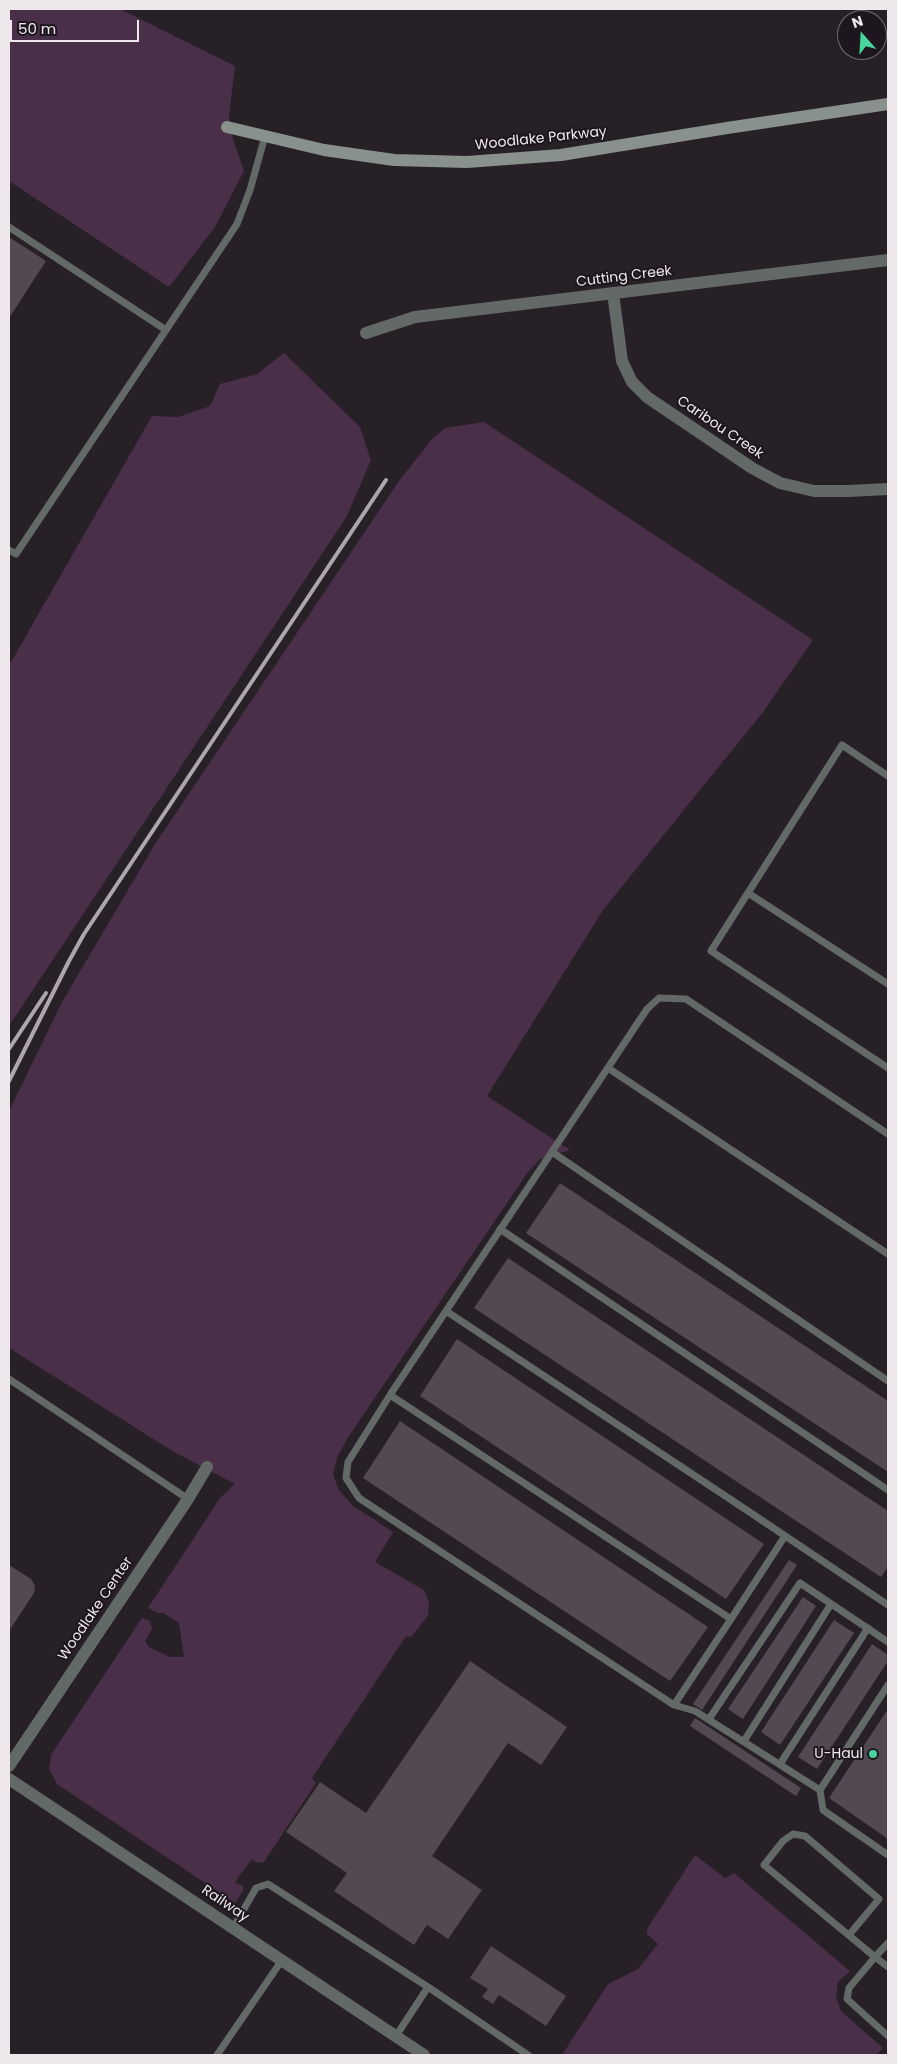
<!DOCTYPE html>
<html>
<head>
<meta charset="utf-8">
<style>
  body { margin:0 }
  #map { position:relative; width:897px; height:2064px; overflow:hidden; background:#282027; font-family:Poppins,sans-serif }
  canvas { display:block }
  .frame { position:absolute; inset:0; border:10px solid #eee8ed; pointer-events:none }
  .north { position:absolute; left:837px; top:10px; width:50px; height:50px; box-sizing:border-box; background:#1e161e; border:1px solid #716a71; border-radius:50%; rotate:341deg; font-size:14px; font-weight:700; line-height:20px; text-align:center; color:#eee8ed }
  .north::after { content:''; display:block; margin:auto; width:18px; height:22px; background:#48d49d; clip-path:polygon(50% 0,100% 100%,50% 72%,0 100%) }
  .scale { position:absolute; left:10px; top:20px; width:129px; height:22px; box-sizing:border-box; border:2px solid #eee8ed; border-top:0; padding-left:6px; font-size:15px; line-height:18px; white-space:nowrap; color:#eee8ed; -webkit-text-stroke:4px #1e161e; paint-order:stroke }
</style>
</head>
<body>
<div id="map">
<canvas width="897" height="2064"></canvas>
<div class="frame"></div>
<div class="north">N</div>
<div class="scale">50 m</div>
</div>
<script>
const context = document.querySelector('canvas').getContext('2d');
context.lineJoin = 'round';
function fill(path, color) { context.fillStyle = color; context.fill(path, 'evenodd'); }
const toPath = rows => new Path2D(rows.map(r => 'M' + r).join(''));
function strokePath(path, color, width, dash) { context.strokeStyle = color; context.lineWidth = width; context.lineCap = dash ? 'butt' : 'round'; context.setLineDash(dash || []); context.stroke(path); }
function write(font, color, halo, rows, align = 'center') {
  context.font = font + ' Poppins,sans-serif'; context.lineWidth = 4; context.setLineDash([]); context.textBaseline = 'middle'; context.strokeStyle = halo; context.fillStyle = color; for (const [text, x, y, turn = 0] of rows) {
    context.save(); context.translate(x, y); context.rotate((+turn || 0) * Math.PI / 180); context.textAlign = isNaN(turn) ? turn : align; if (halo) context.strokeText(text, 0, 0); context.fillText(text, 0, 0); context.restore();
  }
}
const green = toPath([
  [9,9,120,9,235,66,229,116,233,139,244,171,215,227,169,287,9,181],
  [284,353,360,427,371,460,347,516,9,1026,9,661,11,662,152,416,178,417,210,406,220,384,257,374],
  [484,422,813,640,763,712,603,910,487,1096,570,1150,540,1159,528,1172,347,1439,337,1458,333,1474,339,1490,352,1505,393,1532,375,1562,424,1590,429,1602,428,1616,411,1637,406,1636,312,1778,316,1783,264,1862,258,1863,252,1859,235,1882,243,1886,243,1891,235,1903,57,1784,49,1769,51,1755,142,1618,150,1621,152,1629,145,1641,149,1647,170,1657,184,1657,179,1623,163,1613,158,1613,148,1608,220,1498,235,1484,174,1452,9,1348,9,1111,62,1002,155,844,399,481,432,439,445,428],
  [695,1855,725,1878,734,1873,850,1971,838,1982,836,1998,841,2011,883,2048,876,2055,562,2055,608,1984,638,1969,658,1944,647,1934,647,1929]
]);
const building = toPath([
  [9,237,46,261,9,318],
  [560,1183,888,1401,888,1472,526,1233],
  [508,1258,888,1511,888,1567,881,1577,474,1308],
  [457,1339,764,1544,726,1599,420,1396],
  [400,1421,708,1627,670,1681,363,1478],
  [789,1560,797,1565,702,1710,693,1704],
  [9,1565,31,1579,35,1586,34,1593,9,1631],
  [803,1597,816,1606,743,1719,728,1709],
  [834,1620,854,1633,780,1745,761,1732],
  [872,1644,888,1655,888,1661,817,1769,798,1757],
  [470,1661,567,1727,541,1765,508,1743,432,1856,482,1890,448,1939,427,1925,414,1945,334,1891,347,1873,286,1832,320,1782,366,1813],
  [888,1709,888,1839,829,1798],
  [695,1718,801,1788,796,1796,690,1726],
  [491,1946,566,1996,546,2026,499,1995,493,2004,482,1997,488,1989,470,1978]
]);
const lane = toPath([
  [9,227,166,330],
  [9,550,16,554,237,224,250,190,265,136],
  [888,776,842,745,711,951,888,1068],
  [748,893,888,984],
  [608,1068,888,1254],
  [552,1152,888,1381],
  [500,1229,888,1490],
  [446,1311,647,1009,659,998,686,999,888,1134],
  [9,1379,188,1499],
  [390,1395,348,1462,346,1478,359,1498,674,1705,731,1619],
  [785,1536,731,1619,390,1395,446,1311,748,1511,888,1605],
  [888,1685,820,1790,823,1810,888,1855],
  [674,1705,695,1711,820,1790],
  [709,1719,800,1583,888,1642],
  [744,1741,831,1604],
  [780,1764,868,1628],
  [233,1928,256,1888,268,1884,428,1987,396,2036],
  [849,1935,879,1899,805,1836,793,1834,783,1841,764,1865,875,1957,849,1988,847,1999,888,2036],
  [888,1943,875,1957,888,1967],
  [428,1987,528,2055],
  [217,2055,282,1960]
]);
const street = toPath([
  [613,293,622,361,632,382,647,397,752,468,780,483,814,491,848,491,888,489],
  [366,333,415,317,888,260],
  [9,1766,188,1499,207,1467],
  [9,1779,424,2055]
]);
const secondary = toPath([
  [227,127,324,150,394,160,467,162,561,155,727,128,888,104]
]);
const rail = toPath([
  [9,1049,46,993],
  [9,1081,69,961,84,934,386,480]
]);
const markers = [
  [873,1754,5,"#48d49d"]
];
const streetNames = [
  ["Woodlake Parkway",541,139,-6],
  ["Cutting Creek",624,277,-7],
  ["Caribou Creek",720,428,34],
  ["Woodlake Center",96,1609,-56],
  ["Railway",225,1904,34]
];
const poiNames = [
  ["U-Haul",863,1754]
];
fill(green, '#492f47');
fill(building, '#534952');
strokePath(lane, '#636966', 7);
strokePath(street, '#636966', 12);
strokePath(secondary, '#88918c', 12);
strokePath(rail, '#ada6ac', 4);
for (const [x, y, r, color] of markers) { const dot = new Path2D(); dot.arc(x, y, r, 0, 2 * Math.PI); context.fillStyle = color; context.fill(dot); strokePath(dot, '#1e161e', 2); }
write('14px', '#eee8ed', '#1e161e', streetNames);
write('14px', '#eee8ed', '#1e161e', poiNames, 'right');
</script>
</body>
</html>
